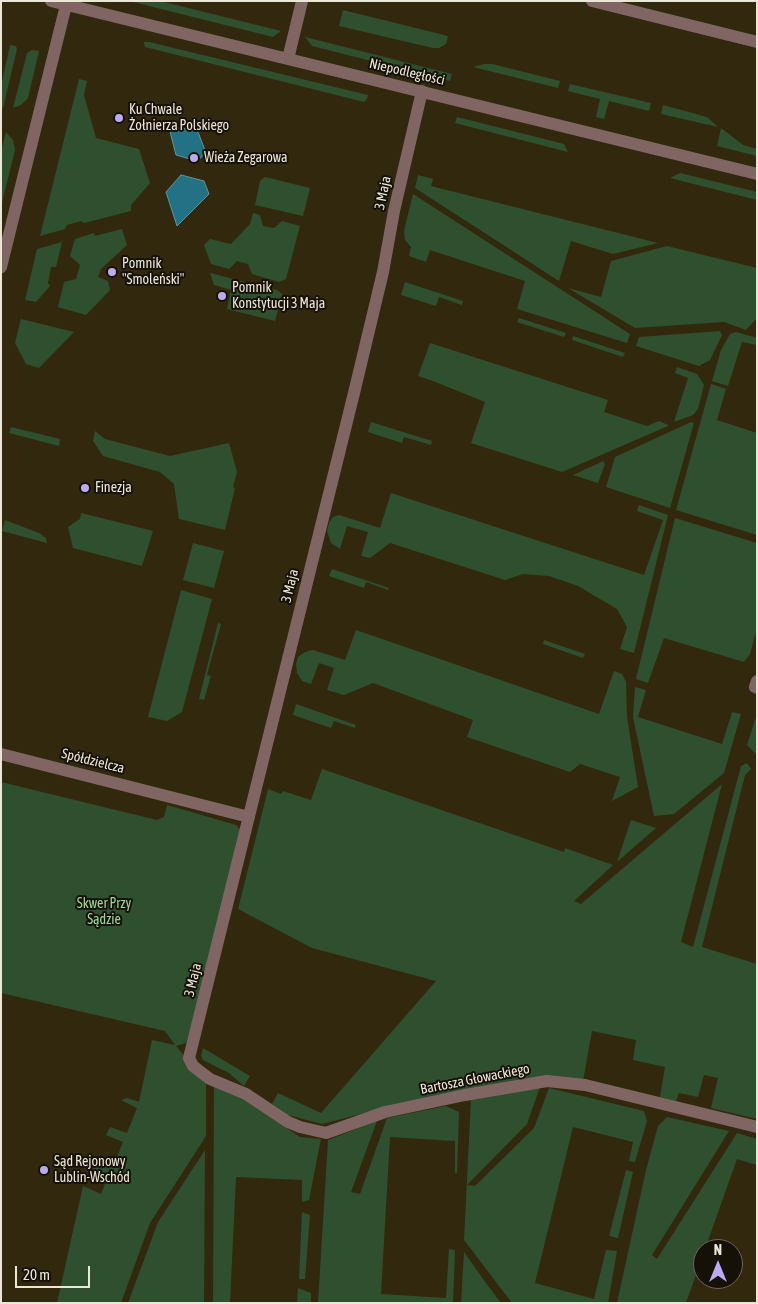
<!DOCTYPE html>
<html>
<head>
<meta charset="utf-8">
<style>
  body { margin:0 }
  #map { position:relative; width:758px; height:1304px; overflow:hidden; background:#32280e; font-family:"Asap Condensed",sans-serif }
  canvas { display:block }
  .frame { position:absolute; inset:0; border:2px solid #ece6d7; pointer-events:none }
  .north { position:absolute; left:693px; top:1239px; width:50px; height:50px; box-sizing:border-box; background:#161107; border:1px solid #6c665a; border-radius:50%; rotate:0deg; font-size:14px; font-weight:700; line-height:20px; text-align:center; color:#ece6d7 }
  .north::after { content:''; display:block; margin:auto; width:18px; height:22px; background:#bbaaf6; clip-path:polygon(50% 0,100% 100%,50% 72%,0 100%) }
  .scale { position:absolute; left:15px; top:1266px; width:75px; height:22px; box-sizing:border-box; border:2px solid #ece6d7; border-top:0; padding-left:6px; font-size:15px; line-height:18px; white-space:nowrap; color:#ece6d7; -webkit-text-stroke:4px #161107; paint-order:stroke }
</style>
</head>
<body>
<div id="map">
<canvas width="758" height="1304"></canvas>
<div class="frame"></div>
<div class="north">N</div>
<div class="scale">20 m</div>
</div>
<script>
const context = document.querySelector('canvas').getContext('2d');
context.lineJoin = 'round';
function fill(path, color) { context.fillStyle = color; context.fill(path, 'evenodd'); }
const toPath = rows => new Path2D(rows.map(r => 'M' + r).join(''));
function strokePath(path, color, width, dash) { context.strokeStyle = color; context.lineWidth = width; context.lineCap = dash ? 'butt' : 'round'; context.setLineDash(dash || []); context.stroke(path); }
function write(font, color, halo, rows, align = 'center') {
  context.font = font + ' "Asap Condensed",sans-serif'; context.lineWidth = 4; context.setLineDash([]); context.textBaseline = 'middle'; context.strokeStyle = halo; context.fillStyle = color; for (const [text, x, y, turn = 0] of rows) {
    context.save(); context.translate(x, y); context.rotate((+turn || 0) * Math.PI / 180); context.textAlign = isNaN(turn) ? turn : align; if (halo) context.strokeText(text, 0, 0); context.fillText(text, 0, 0); context.restore();
  }
}
const green = toPath([
  [129,1,160,1,281,31,273,37],
  [343,10,448,36,446,44,439,48,433,48,339,26],
  [305,37,452,74,450,81,312,46],
  [144,42,149,42,368,95,367,99,364,102,145,47],
  [10,45,16,46,17,49,3,108,1,107,1,86],
  [32,50,39,51,28,98,21,105,13,108,27,53],
  [484,64,492,64,560,81,558,88,473,67],
  [79,79,87,81,84,95,96,138,139,149,150,183,131,205,131,211,84,223,81,221,67,225,65,229,40,236],
  [570,84,651,103,649,111,609,101,604,119,596,117,600,99,568,91],
  [663,105,707,117,718,127,661,114],
  [457,117,564,144,568,152,455,123],
  [721,128,743,145,757,149,757,156,717,146],
  [6,132,13,140,15,150,1,207,1,151],
  [680,173,757,192,757,200,670,178],
  [418,175,433,179,431,186,658,243,613,254,571,241,559,281,415,188],
  [265,177,310,188,303,216,255,205,260,181],
  [413,194,630,334,627,343,517,309,525,281,430,250,426,262,409,256,411,247,405,240,404,231],
  [253,213,260,215,263,226,274,228,282,221,300,226,286,279,279,282,252,274,248,264,237,261,229,269,211,264,204,245,210,239,231,244,250,224],
  [122,229,127,245,101,269,98,277,108,281,110,290,86,315,58,307,64,282,76,279,80,265,70,256,75,239,94,233,95,236],
  [62,242,56,267,51,267,48,283,50,286,36,302,25,300,37,249],
  [667,246,757,268,757,318,746,330,724,322,635,328,568,288,601,297,611,261],
  [210,273,277,290,282,294,275,321,227,309,231,290,214,285],
  [405,282,463,301,462,305,439,297,436,306,401,295],
  [519,318,566,333,564,337,517,322],
  [21,319,74,332,39,368,26,364,15,343],
  [720,331,722,335,710,360,699,366,636,346,639,337],
  [736,332,757,338,757,345,742,342,728,386,712,381,721,350,730,334],
  [573,336,625,353,623,357,572,340],
  [430,343,608,400,604,412,647,426,659,421,668,425,668,426,562,472,471,443,485,402,433,381,418,376],
  [677,367,697,374,704,385,698,409,693,415,674,422,688,378,675,373],
  [711,384,726,389,717,420,757,433,757,535,676,510],
  [371,422,432,441,431,445,404,437,402,443,368,432],
  [691,422,694,423,670,508,606,487,615,457],
  [11,427,60,439,59,446,9,433],
  [95,431,105,439,170,456,229,443,237,472,233,487,235,488,225,530,179,519,174,484,160,472,103,456,93,441],
  [603,461,605,464,598,483,573,475],
  [391,493,644,575,663,520,637,511,639,505,668,515,634,653,620,649,627,627,617,609,578,586,549,576,523,574,505,580,390,543,370,558,361,556,368,532,347,526,340,549,331,543,327,531,329,523,333,517,339,515,380,528],
  [81,513,153,531,142,566,73,548,68,527,80,519],
  [675,518,757,543,757,628,750,654,744,662,664,638,648,683,636,679],
  [5,520,39,533,46,538,47,543,2,531],
  [193,543,224,551,214,588,183,580],
  [332,569,389,588,388,590,366,582,364,588,329,576],
  [181,590,212,599,182,712,167,721,148,717],
  [218,623,221,624,207,675,211,676,204,700,199,699],
  [356,630,599,714,614,671,622,674,626,682,627,717,638,787,612,801,620,777,580,764,570,772,467,737,473,720,373,683,344,695,327,690,334,668,319,663,311,684,302,681,297,673,296,664,298,657,305,652,313,650,345,660],
  [544,640,585,654,583,658,543,644],
  [635,687,646,690,638,717,722,744,732,712,741,714,724,773,674,814,654,816,633,717],
  [296,704,356,725,355,728,334,721,331,728,293,715],
  [757,714,757,755,747,745],
  [747,763,751,769,745,775,702,947,757,964,757,1119,711,1108,718,1078,704,1075,698,1097,679,1093,676,1101,660,1097,665,1067,633,1060,636,1040,592,1031,583,1081,380,1109,322,1124,288,1115,272,1104,278,1093,321,1113,436,981,312,948,238,909,268,789,281,794,283,791,311,800,322,769,564,852,565,848,613,865,574,901,581,904,722,784,681,942,693,947,741,766],
  [1,782,157,820,164,817,167,805,236,825,241,830,192,1024,186,1043,176,1046,206,1082,206,1136,150,1223,121,1303,57,1303,83,1186,101,1194,108,1176,92,1169,96,1160,113,1167,123,1142,106,1135,110,1127,127,1133,137,1108,121,1100,127,1098,139,1102,152,1040,175,1045,165,1031,1,993],
  [631,820,656,828,617,862],
  [203,1048,250,1076,244,1086,229,1073,203,1060,201,1056],
  [214,1087,242,1098,300,1137,321,1139,309,1200,302,1202,302,1180,236,1177,230,1303,213,1303],
  [540,1087,527,1124,467,1185,475,1186,534,1128,549,1088,644,1111,647,1121,635,1162,629,1161,633,1142,573,1127,535,1283,594,1299,606,1250,617,1251,608,1303,512,1303,464,1240,471,1100],
  [446,1106,459,1112,457,1173,455,1173,455,1141,390,1137,381,1294,446,1298,449,1249,455,1250,453,1303,318,1303,328,1140,377,1121,351,1192,360,1194,387,1118],
  [667,1117,729,1131,652,1255,657,1259,737,1133,757,1139,757,1165,737,1159,705,1249,703,1249,703,1255,686,1303,617,1303,646,1170,658,1126],
  [205,1150,204,1303,128,1303,158,1222],
  [626,1170,633,1172,618,1238,609,1236],
  [302,1212,310,1215,305,1279,299,1279],
  [464,1252,486,1283,501,1303,461,1303],
  [298,1288,311,1293,311,1303,297,1303]
]);
const water = toPath([
  [168,124,198,132,206,153,197,161,198,156,192,154,190,159,176,155,168,124],
  [181,175,204,181,209,194,177,226,166,192,181,175]
]);
const minor = toPath([
  [51,1,757,174],
  [592,1,757,42],
  [288,59,302,1],
  [422,91,394,211,383,272,354,393,189,1058,193,1066,210,1079,246,1094,288,1122,300,1127,326,1133,385,1112,465,1095,547,1081,585,1085,757,1127],
  [1,267,67,1],
  [757,681,755,687,757,688],
  [1,754,249,817]
]);
const markers = [
  [119,118,5,"#bbaaf6"],
  [194,158,5,"#bbaaf6"],
  [112,272,5,"#bbaaf6"],
  [222,296,5,"#bbaaf6"],
  [85,488,5,"#bbaaf6"],
  [44,1170,5,"#bbaaf6"]
];
const streetNames = [
  ["Niepodległości",407,72,13],
  ["3 Maja",383,193,-78],
  ["3 Maja",290,586,-76],
  ["Spółdzielcza",93,761,14],
  ["3 Maja",193,980,-76],
  ["Bartosza Głowackiego",475,1079,-11]
];
const poiNames = [
  ["Ku Chwale",129,110],
  ["Żołnierza Polskiego",129,126],
  ["Wieża Zegarowa",204,158],
  ["Pomnik",122,264],
  ["\"Smoleński\"",122,280],
  ["Pomnik",232,288],
  ["Konstytucji 3 Maja",232,304],
  ["Finezja",95,488],
  ["Sąd Rejonowy",54,1162],
  ["Lublin-Wschód",54,1178]
];
const parkNames = [
  ["Skwer Przy",104,904],
  ["Sądzie",104,920]
];
fill(green, '#2f502e');
fill(water, '#237283');
strokePath(water, '#5f959c', 1);
strokePath(minor, '#806662', 12);
for (const [x, y, r, color] of markers) { const dot = new Path2D(); dot.arc(x, y, r, 0, 2 * Math.PI); context.fillStyle = color; context.fill(dot); strokePath(dot, '#161107', 2); }
write('14px', '#ece6d7', '#161107', streetNames);
write('14px', '#ece6d7', '#161107', poiNames, 'left');
write('14px', '#9bd898', '#161107', parkNames);
</script>
</body>
</html>
